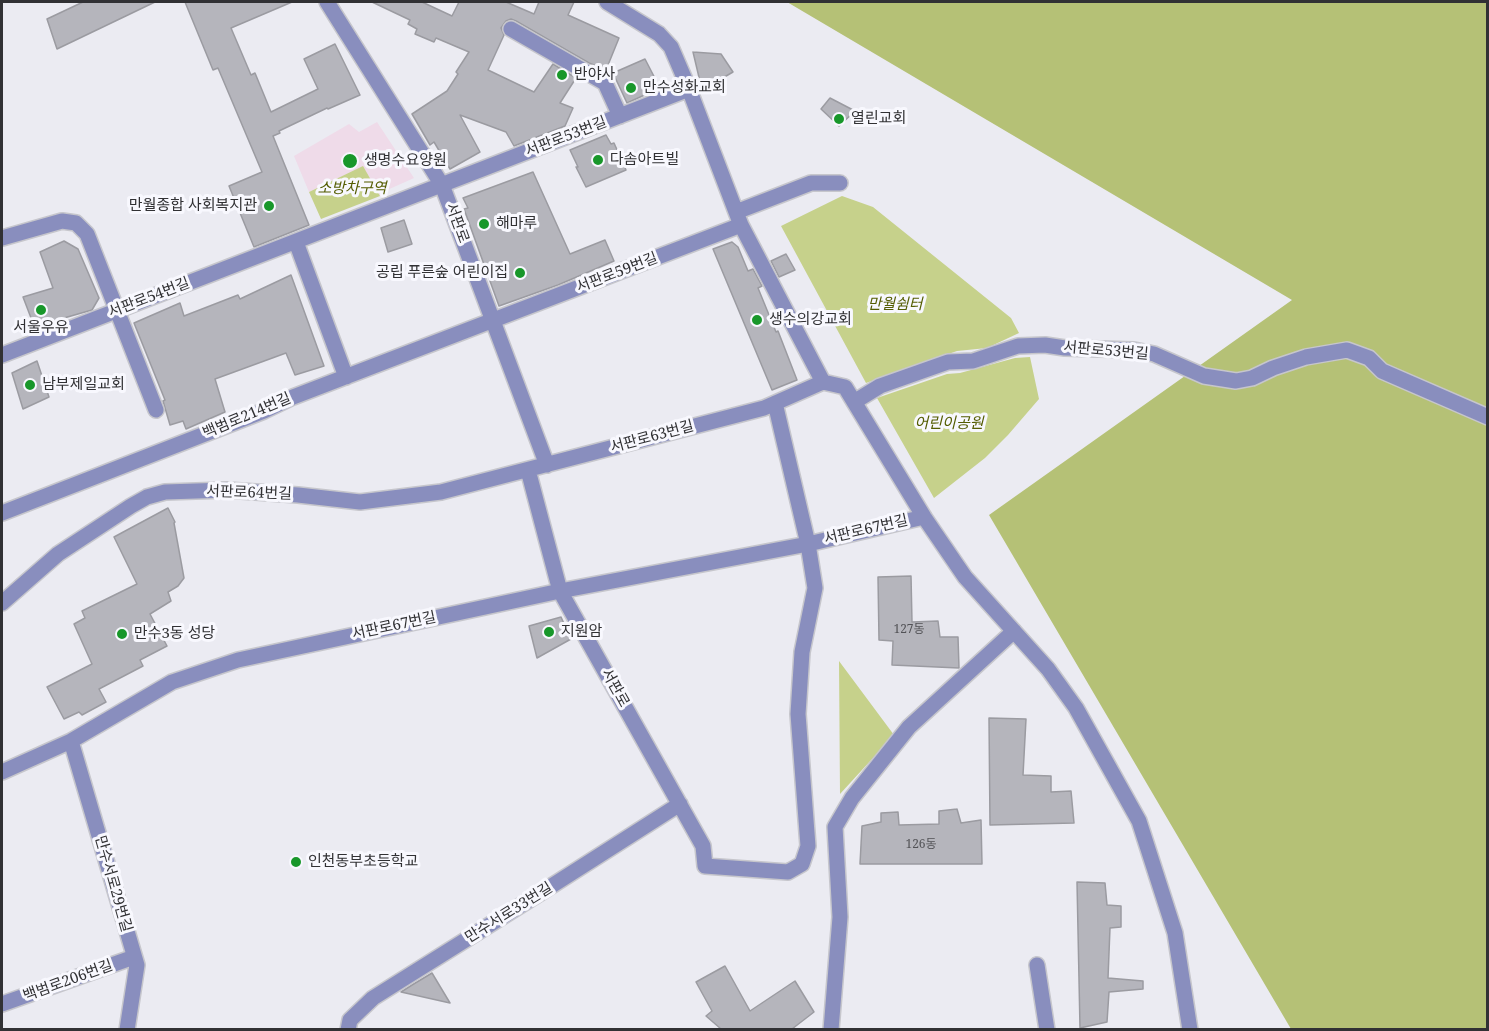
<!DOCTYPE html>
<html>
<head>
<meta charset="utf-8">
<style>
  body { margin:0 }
  #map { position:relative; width:1489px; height:1031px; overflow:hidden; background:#ebebf2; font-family:"Noto Serif",serif }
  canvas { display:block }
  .frame { position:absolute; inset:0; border:3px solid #313134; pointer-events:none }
</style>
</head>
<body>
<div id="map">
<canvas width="1489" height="1031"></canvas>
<div class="frame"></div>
</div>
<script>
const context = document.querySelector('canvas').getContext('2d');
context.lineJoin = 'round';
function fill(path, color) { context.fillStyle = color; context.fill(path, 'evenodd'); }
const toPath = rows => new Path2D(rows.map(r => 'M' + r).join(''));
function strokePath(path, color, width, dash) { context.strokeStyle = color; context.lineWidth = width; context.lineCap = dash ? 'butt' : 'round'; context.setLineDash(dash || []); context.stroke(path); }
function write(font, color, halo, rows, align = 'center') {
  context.font = font + ' "Noto Serif","Noto Sans KR",serif'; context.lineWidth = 6; context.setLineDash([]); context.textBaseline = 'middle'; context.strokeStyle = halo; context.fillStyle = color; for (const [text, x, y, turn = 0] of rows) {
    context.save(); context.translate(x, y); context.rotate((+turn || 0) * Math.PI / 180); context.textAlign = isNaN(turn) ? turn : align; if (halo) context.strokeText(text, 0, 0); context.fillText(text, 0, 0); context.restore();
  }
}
const medical = toPath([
  [377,122,414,178,385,191,380,196,362,167,309,192,294,156,349,124,359,132]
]);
const green = toPath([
  [363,166,380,196,321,219,309,192],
  [842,196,873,207,1011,318,1019,333,987,348,957,351,866,383,781,226],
  [1030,357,1039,399,1008,435,985,458,934,498,877,398,947,374,960,373,1015,358],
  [839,661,894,735,840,794]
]);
const forest = toPath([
  [787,2,1487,2,1487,1029,1291,1029,989,515,1292,300]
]);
const building = toPath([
  [83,2,155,2,57,49,47,19,83,2],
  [185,2,292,2,231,28,251,75,255,73,271,112,318,89,304,59,335,44,360,95,328,109,327,108,279,131,280,133,273,136,309,225,254,247,229,186,262,172,218,68,213,70,185,2],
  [372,2,422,2,452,16,459,2,506,2,534,14,539,2,574,2,568,15,619,38,606,70,589,63,516,21,511,19,506,21,501,28,504,35,488,70,534,92,553,64,576,78,560,103,573,108,565,126,514,146,506,132,460,115,480,152,450,169,434,142,430,145,412,114,447,91,458,74,456,72,469,52,436,38,434,42,415,34,417,29,408,24,410,20,372,2],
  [693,52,721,54,733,72,702,90,693,52],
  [645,59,660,88,627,103,613,73,645,59],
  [830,98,855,111,839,126,821,109,830,98],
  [606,135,611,144,614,143,626,170,586,187,576,167,578,167,570,150,606,135],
  [533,172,570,254,605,240,614,261,558,285,499,306,464,209,468,208,463,198,533,172],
  [404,220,412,244,388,252,381,228,404,220],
  [64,241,78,249,99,298,92,310,57,320,58,323,36,331,23,297,53,288,40,252,64,241],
  [732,242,738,247,748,271,753,269,762,286,758,288,776,332,778,331,797,380,772,390,713,249,732,242],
  [786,254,795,270,779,277,771,261,786,254],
  [291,275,324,366,295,375,286,353,215,379,225,412,186,429,183,421,170,425,163,401,165,400,134,323,180,303,184,316,238,295,240,299,291,275],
  [37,361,49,397,23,409,12,373,37,361],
  [168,508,175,522,174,523,184,578,178,586,168,592,171,601,150,614,167,646,140,660,143,666,99,689,106,702,82,715,79,712,64,719,47,687,92,664,74,624,85,618,82,611,137,584,114,537,168,508],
  [911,576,912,622,938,621,940,637,958,637,959,668,892,665,893,641,879,640,878,577,911,576],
  [561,617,571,639,537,658,529,626,561,617],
  [989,718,1026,719,1023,775,1051,776,1051,792,1071,791,1074,823,990,825,989,718],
  [957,809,961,823,981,820,982,864,860,864,862,826,881,822,881,813,898,812,899,825,939,824,939,811,957,809],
  [1077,882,1105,883,1107,905,1121,906,1121,927,1110,928,1108,978,1143,981,1143,989,1109,992,1107,1022,1080,1028,1077,882],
  [725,966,750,1011,795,981,814,1012,792,1029,721,1029,706,1016,712,1011,696,982,725,966],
  [432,973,450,1003,401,992,412,985,432,973]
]);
const minor = toPath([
  [327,2,442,185,547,465],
  [607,2,659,34,671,47,689,89,741,225,823,382,845,387,924,517,965,577,1048,669,1076,708,1139,821,1175,933,1190,1030],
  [511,29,605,83,620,116],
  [736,212,811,183,840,183],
  [2,238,62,221,76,223,87,234,156,410],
  [296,242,346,377],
  [2,355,689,89],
  [854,402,880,386,948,362,973,361,1018,346,1045,345,1065,348,1134,350,1154,354,1204,376,1236,381,1252,378,1273,368,1306,357,1347,350,1369,358,1382,371,1488,417],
  [528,470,560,591,703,846,705,866,788,872,802,864,808,846,798,714,802,652,815,588,808,544,775,403],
  [2,513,264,411,293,397,741,225],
  [2,603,58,554,131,506,147,497,165,492,227,490,298,495,360,502,441,492,764,408,823,382],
  [71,741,137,965,127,1030],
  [2,772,71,741,172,682,238,660,560,591,808,544,924,517],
  [1037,965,1047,1030],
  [2,1004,134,957],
  [348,1030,350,1020,373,998,542,892,680,804],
  [831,1030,840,917,835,827,852,798,909,727,1014,631]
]);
const markers = [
  [562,75,6,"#18972a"],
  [631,88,6,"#18972a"],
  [839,119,6,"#18972a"],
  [598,160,6,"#18972a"],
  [350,161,8,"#18972a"],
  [269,206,6,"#18972a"],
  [484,224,6,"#18972a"],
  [520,273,6,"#18972a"],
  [41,310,6,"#18972a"],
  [757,320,6,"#18972a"],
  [30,385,6,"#18972a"],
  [549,632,6,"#18972a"],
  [122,634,6,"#18972a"],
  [296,862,6,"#18972a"]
];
const numberNames = [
  ["127동",909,630],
  ["126동",921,845]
];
const poiNames = [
  ["반야사",574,75],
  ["만수성화교회",643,88],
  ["열린교회",851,119],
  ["다솜아트빌",610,160],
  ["생명수요양원",364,161],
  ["만월종합 사회복지관",257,206,"right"],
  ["해마루",496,224],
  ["공립 푸른숲 어린이집",508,273,"right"],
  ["생수의강교회",769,320],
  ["서울우유",41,328,"center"],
  ["남부제일교회",42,385],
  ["지원암",561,632],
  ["만수3동 성당",134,634],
  ["인천동부초등학교",308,862]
];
const streetNames = [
  ["서판로53번길",566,137,-21],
  ["서판로",457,223,70],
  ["서판로59번길",617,273,-21],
  ["서판로54번길",149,298,-21],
  ["서판로53번길",1106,351,5],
  ["백범로214번길",247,416,-23],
  ["서판로63번길",652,437,-15],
  ["서판로64번길",249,493,2],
  ["서판로67번길",866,530,-13],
  ["서판로67번길",394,626,-12],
  ["서판로",615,688,61],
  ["만수서로29번길",113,884,74],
  ["만수서로33번길",509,913,-32],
  ["백범로206번길",68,981,-20]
];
const parkNames = [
  ["소방차구역",352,189],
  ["만월쉼터",895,305],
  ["어린이공원",949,424]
];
fill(medical, '#efdbe9');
fill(green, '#c6d18b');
fill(forest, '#b5c176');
fill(building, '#b5b5bc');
strokePath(building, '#9b9ba1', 1.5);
strokePath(minor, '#c6c6cc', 18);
strokePath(minor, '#898ebe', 15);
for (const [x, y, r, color] of markers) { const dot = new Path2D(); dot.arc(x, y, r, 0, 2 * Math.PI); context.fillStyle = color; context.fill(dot); strokePath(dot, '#f8f8fe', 2); }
write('12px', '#525256', null, numberNames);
write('15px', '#313134', '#f8f8fe', poiNames, 'left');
write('15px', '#313134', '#f8f8fe', streetNames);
write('italic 15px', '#545d02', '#f8f8fe', parkNames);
</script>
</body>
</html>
